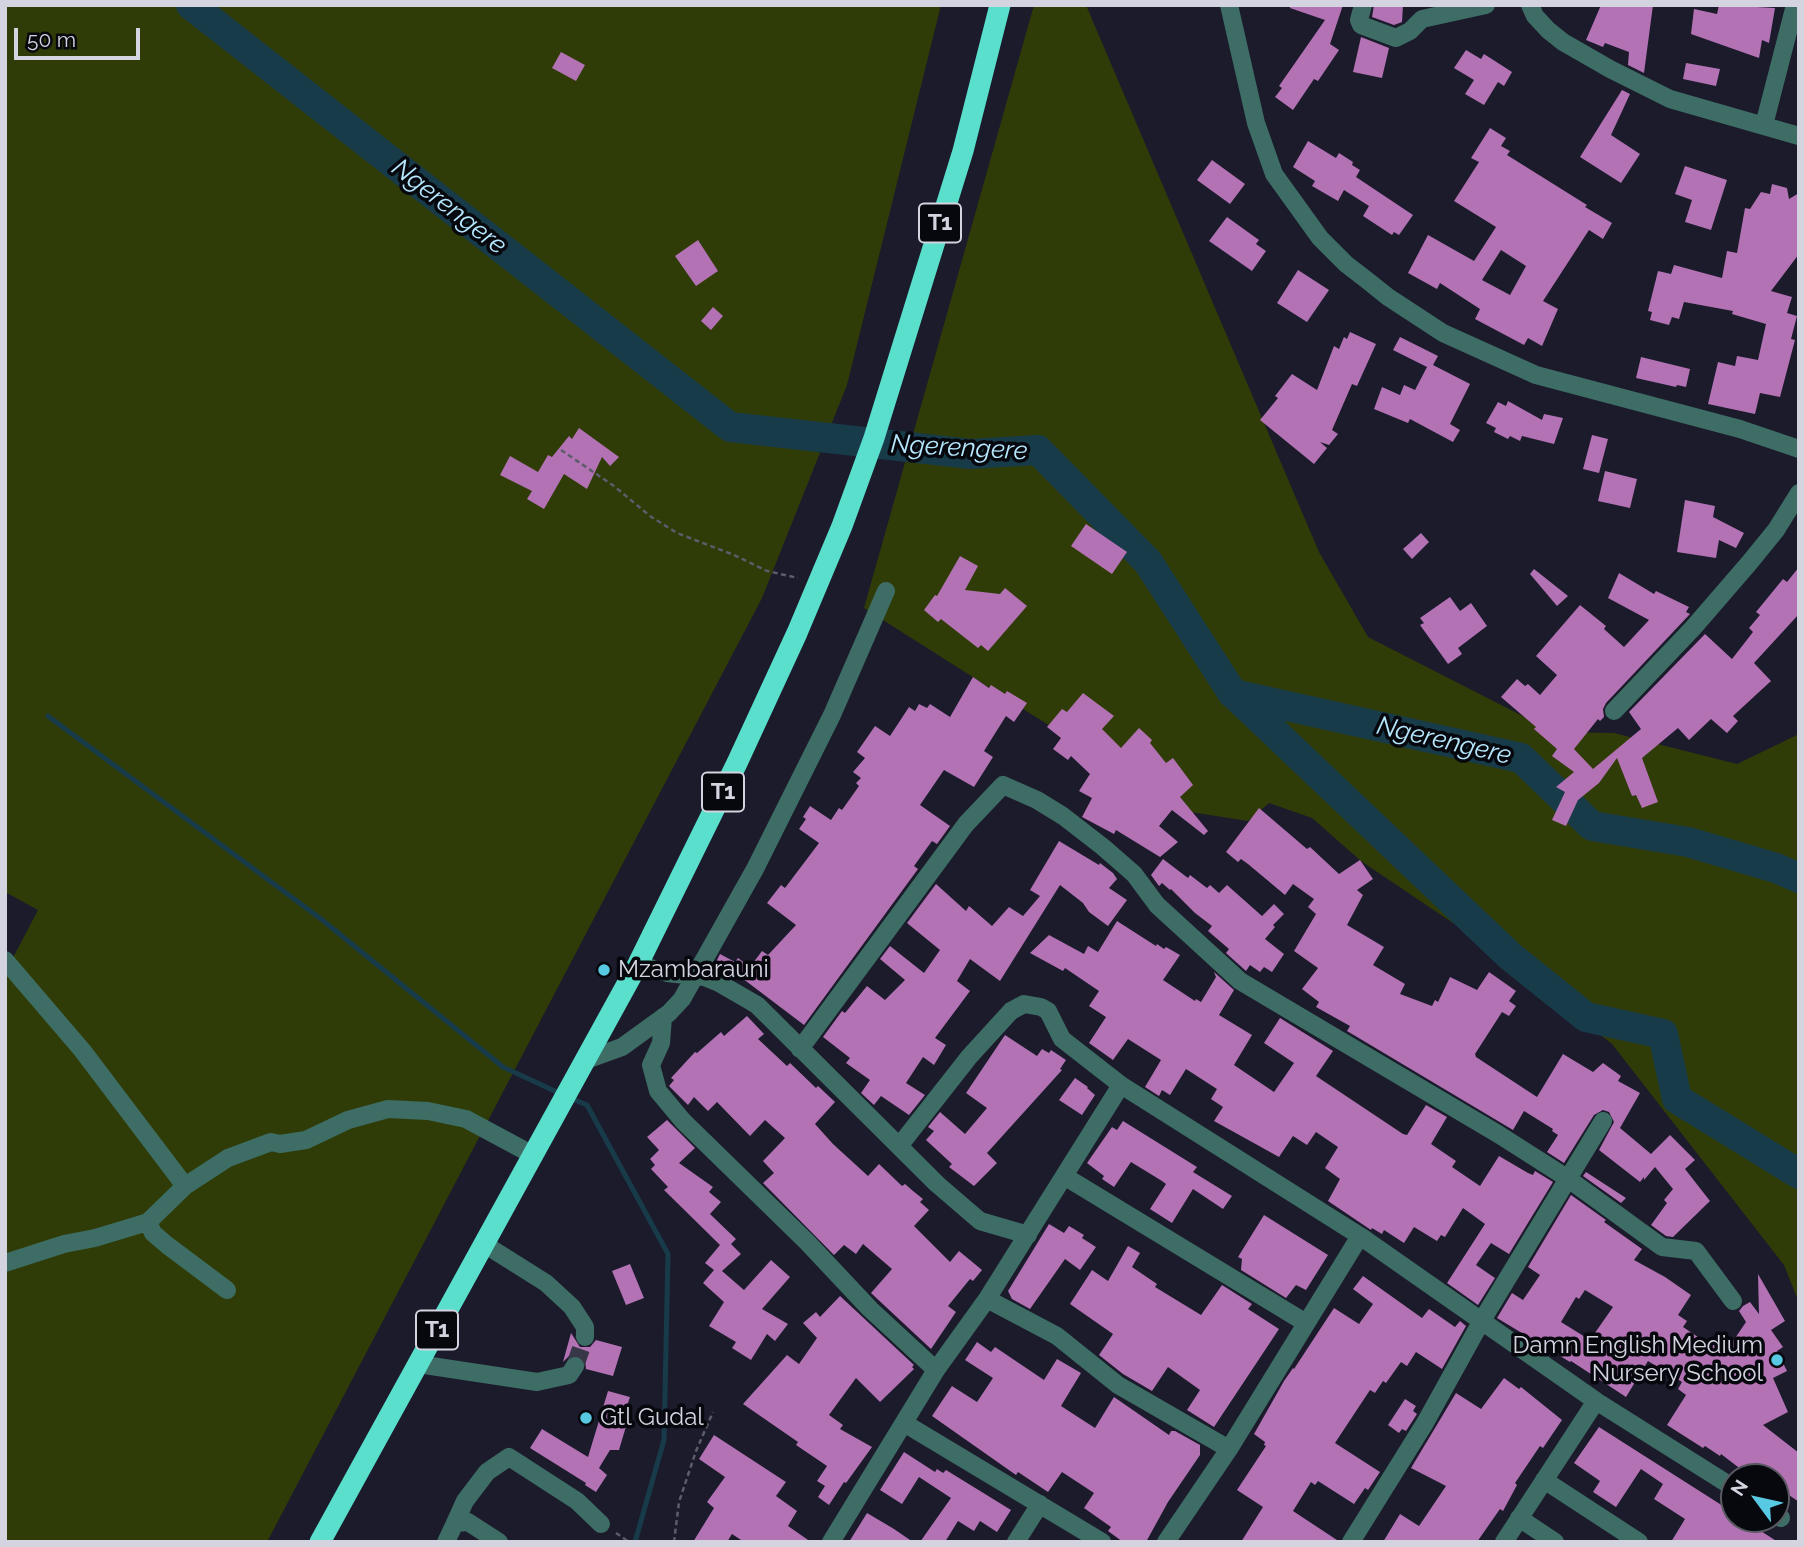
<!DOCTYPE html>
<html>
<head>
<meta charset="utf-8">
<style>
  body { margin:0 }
  #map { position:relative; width:1804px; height:1547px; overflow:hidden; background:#1b1b2c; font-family:Raleway,sans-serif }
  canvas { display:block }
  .frame { position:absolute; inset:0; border:7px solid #d3d4df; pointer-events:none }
  .north { position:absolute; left:1720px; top:1463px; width:70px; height:70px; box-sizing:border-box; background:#07070e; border:2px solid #595962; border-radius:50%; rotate:303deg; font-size:19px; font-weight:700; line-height:28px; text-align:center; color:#d3d4df }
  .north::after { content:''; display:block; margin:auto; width:24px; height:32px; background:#58c9e3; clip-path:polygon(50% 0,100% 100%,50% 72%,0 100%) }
  .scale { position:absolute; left:14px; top:28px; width:126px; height:32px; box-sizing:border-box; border:4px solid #d3d4df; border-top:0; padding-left:9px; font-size:21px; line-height:24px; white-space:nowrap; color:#d3d4df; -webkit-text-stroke:5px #07070e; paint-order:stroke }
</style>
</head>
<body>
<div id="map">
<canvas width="1804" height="1547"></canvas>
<div class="frame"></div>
<div class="north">N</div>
<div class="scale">50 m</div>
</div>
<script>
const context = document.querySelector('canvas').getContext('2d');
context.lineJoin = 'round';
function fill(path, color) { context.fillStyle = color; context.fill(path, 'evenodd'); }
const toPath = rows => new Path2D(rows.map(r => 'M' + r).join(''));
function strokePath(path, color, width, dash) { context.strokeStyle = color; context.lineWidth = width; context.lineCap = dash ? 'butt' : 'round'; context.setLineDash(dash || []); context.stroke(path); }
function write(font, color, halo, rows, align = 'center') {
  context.font = font + ' Raleway,sans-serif'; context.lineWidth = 7; context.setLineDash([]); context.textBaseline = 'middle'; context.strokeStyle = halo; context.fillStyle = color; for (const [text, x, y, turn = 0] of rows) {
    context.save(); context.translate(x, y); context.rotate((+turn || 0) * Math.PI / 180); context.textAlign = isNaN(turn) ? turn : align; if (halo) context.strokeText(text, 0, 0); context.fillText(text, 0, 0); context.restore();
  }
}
const green = toPath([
  [5,5,941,5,847,385,762,598,267,1542,5,1542,5,973,38,910,5,892],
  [1034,5,1086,5,1319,552,1368,637,1554,732,1614,733,1737,764,1799,734,1799,1303,1784,1265,1612,1044,1490,948,1361,861,1312,818,1269,803,1248,821,1184,811,864,608]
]);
const stream = toPath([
  [48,716,321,919,503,1067,561,1094],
  [570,1098,587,1105,668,1254,664,1440,635,1542]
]);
const river = toPath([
  [191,5,730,427,971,454,1038,450,1148,562,1233,694,1521,758,1592,826,1688,842,1776,868,1799,878],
  [1234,694,1510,956,1586,1017,1663,1034,1677,1099,1799,1174]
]);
const building = toPath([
  [1290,5,1343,5,1330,44,1339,50,1318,81,1314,79,1293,110,1275,97,1282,88,1279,86,1325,20,1290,8],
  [1374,5,1403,5,1402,22,1394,25,1372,17],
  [1601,5,1653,5,1644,73,1628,65,1629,52,1605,43,1603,47,1586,40],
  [1719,5,1775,8,1769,43,1762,40,1759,58,1691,34,1694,9,1717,14],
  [1361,37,1389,48,1382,78,1353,72],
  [1466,50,1481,59,1484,54,1512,72,1504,86,1498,82,1484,105,1465,94,1474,80,1454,68],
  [561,52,585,65,576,81,552,68],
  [1686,63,1720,69,1716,86,1683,79],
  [1622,90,1630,94,1611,135,1640,154,1621,183,1580,157],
  [1490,128,1506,138,1501,146,1510,151,1507,155,1587,205,1585,207,1612,223,1603,239,1589,230,1543,301,1558,309,1542,346,1528,338,1524,345,1475,319,1480,309,1440,283,1437,289,1408,273,1428,235,1474,261,1496,227,1454,201,1479,162,1471,158],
  [1501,250,1526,266,1510,295,1482,280],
  [1308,141,1336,158,1339,153,1353,162,1352,165,1360,170,1356,177,1413,215,1399,235,1394,232,1392,235,1363,216,1369,206,1344,190,1338,201,1312,186,1315,181,1293,167],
  [1212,160,1245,184,1230,204,1197,180],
  [1685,166,1727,180,1711,230,1685,222,1692,200,1675,194],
  [1772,184,1787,188,1789,199,1799,193,1799,254,1771,291,1792,297,1787,313,1797,316,1791,339,1795,340,1780,397,1760,393,1755,414,1708,404,1718,362,1735,366,1737,356,1758,360,1766,324,1732,314,1733,311,1684,302,1679,319,1672,317,1669,325,1650,320,1652,312,1648,311,1658,271,1671,274,1674,265,1722,278,1727,251,1737,253,1745,208,1750,209,1761,192,1770,194],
  [1227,217,1259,240,1256,244,1266,251,1252,271,1209,241],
  [698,240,718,271,696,286,675,256],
  [1298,270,1329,290,1307,322,1277,303],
  [713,307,723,316,711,330,701,321],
  [1350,332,1376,344,1357,386,1352,384,1332,430,1338,434,1329,445,1320,442,1327,448,1314,464,1260,420,1278,398,1275,396,1292,374,1317,390,1334,346,1339,349,1344,337,1347,339],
  [1400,337,1438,356,1433,365,1470,384,1450,424,1460,430,1453,442,1410,419,1408,423,1374,409,1382,387,1400,395,1404,385,1415,390,1427,367,1393,350],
  [1641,357,1690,369,1686,387,1677,385,1676,387,1636,378],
  [1508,401,1542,420,1544,414,1563,418,1554,444,1522,436,1520,441,1510,436,1508,439,1494,432,1496,428,1486,423,1498,402,1506,406],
  [579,428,619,457,610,466,602,457,587,489,564,474,544,509,527,499,532,491,500,475,510,456,538,472,548,455,552,457,569,436,572,439],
  [1592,435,1608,439,1599,473,1583,469],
  [1605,471,1637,479,1630,508,1598,501],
  [1685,500,1715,506,1713,517,1744,533,1736,548,1719,540,1716,558,1677,552],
  [1086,524,1127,552,1112,574,1071,546],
  [1421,533,1429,542,1412,559,1403,549],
  [960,556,978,566,965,590,1000,594,1005,588,1027,606,988,651,981,645,978,648,941,619,938,622,924,610,935,595,937,596],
  [1799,567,1799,614,1754,663,1771,681,1733,716,1738,721,1727,733,1711,719,1689,740,1678,728,1642,758,1658,802,1642,808,1636,795,1632,796,1617,758,1599,783,1578,800,1566,826,1552,820,1565,792,1556,787,1574,772,1552,756,1557,749,1534,729,1536,727,1501,697,1517,679,1525,686,1528,684,1540,695,1557,675,1536,656,1580,605,1606,626,1604,629,1624,647,1649,620,1608,598,1619,573,1654,594,1656,591,1689,607,1686,612,1690,614,1606,703,1603,709,1604,717,1600,721,1598,719,1574,749,1593,769,1641,729,1629,712,1705,634,1732,659,1753,632,1749,628,1760,615,1756,612,1783,579,1787,582],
  [1534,569,1568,596,1557,606,1530,574],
  [1450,597,1460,611,1471,603,1487,626,1458,648,1462,654,1448,664,1420,625,1424,623,1420,618],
  [973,677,989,688,991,685,1005,694,1007,691,1027,703,1014,722,1006,716,984,751,993,757,974,787,944,770,920,805,950,826,937,844,932,841,914,866,918,869,804,1025,738,975,735,979,713,968,720,954,735,962,738,958,750,967,762,951,768,955,796,925,767,903,781,885,785,888,819,843,799,829,806,819,803,817,810,806,831,820,839,808,842,810,859,786,856,783,861,778,853,772,865,758,857,752,875,726,890,736,909,707,915,711,919,704,927,708,930,704,950,717],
  [1083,693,1114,716,1102,729,1121,748,1139,728,1152,740,1150,743,1166,763,1173,758,1193,785,1180,797,1208,831,1204,835,1172,810,1159,826,1178,842,1160,857,1116,830,1114,834,1082,817,1092,798,1079,791,1090,774,1071,756,1068,760,1053,749,1061,738,1047,727,1062,709,1067,712],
  [1259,808,1307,849,1310,847,1339,874,1360,860,1373,879,1357,890,1363,895,1347,925,1384,947,1373,965,1405,984,1400,994,1432,1006,1435,1000,1438,1002,1450,977,1477,990,1489,972,1516,991,1509,1001,1516,1006,1509,1016,1502,1012,1475,1054,1476,1057,1537,1097,1563,1054,1593,1072,1603,1063,1621,1076,1618,1081,1640,1093,1620,1128,1651,1154,1670,1135,1695,1160,1685,1169,1710,1201,1673,1237,1666,1236,1651,1225,1667,1203,1664,1200,1673,1189,1655,1167,1644,1180,1644,1177,1640,1182,1599,1150,1614,1122,1609,1112,1603,1110,1594,1115,1564,1163,1547,1152,1558,1135,1552,1131,1553,1129,1524,1111,1513,1130,1347,1031,1350,1026,1316,1007,1319,1002,1302,989,1318,968,1294,951,1316,914,1308,907,1314,899,1293,884,1285,895,1248,864,1241,859,1238,862,1226,852],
  [1059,841,1099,865,1100,863,1113,873,1117,879,1109,888,1127,900,1108,926,1089,912,1083,903,1060,885,1000,981,970,959,957,981,970,991,935,1038,946,1045,934,1065,923,1057,906,1083,925,1095,909,1115,881,1096,874,1105,861,1093,870,1080,846,1063,850,1058,823,1037,842,1011,845,1013,867,986,885,1000,905,980,880,959,890,946,924,973,940,950,907,923,936,884,966,911,969,906,992,926,1009,907,1023,916,1040,896,1030,890],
  [1163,859,1188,878,1190,875,1207,888,1210,885,1219,893,1227,885,1262,916,1274,904,1284,914,1273,925,1275,927,1265,939,1284,954,1272,972,1264,967,1260,972,1250,965,1246,971,1226,953,1229,949,1208,931,1212,926,1195,913,1171,889,1170,890,1162,883,1159,886,1151,875],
  [1117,921,1156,946,1157,944,1164,949,1166,947,1180,955,1163,980,1195,1001,1196,999,1201,1002,1216,977,1214,972,1234,990,1219,1015,1252,1035,1234,1065,1274,1092,1294,1063,1264,1043,1280,1018,1333,1051,1316,1076,1403,1134,1407,1135,1426,1105,1447,1117,1431,1144,1456,1161,1452,1167,1480,1186,1499,1156,1528,1173,1533,1175,1535,1171,1553,1182,1509,1254,1491,1243,1476,1265,1495,1278,1478,1305,1447,1283,1485,1224,1463,1208,1445,1237,1441,1235,1437,1241,1414,1227,1404,1243,1384,1230,1382,1234,1372,1228,1371,1230,1328,1201,1340,1179,1325,1168,1338,1147,1316,1132,1307,1145,1293,1136,1279,1157,1214,1121,1223,1107,1211,1099,1217,1089,1186,1069,1170,1095,1162,1090,1159,1096,1145,1087,1161,1060,1128,1039,1113,1060,1089,1043,1106,1017,1089,1006,1099,991,1065,968,1063,971,1030,953,1049,935,1084,954,1088,946,1098,952],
  [747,1016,764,1034,758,1039,787,1066,790,1063,816,1088,818,1086,835,1102,815,1124,833,1144,868,1176,879,1164,902,1186,905,1184,913,1191,923,1199,920,1202,929,1210,914,1226,950,1262,959,1251,982,1270,973,1281,970,1279,948,1306,956,1312,931,1349,871,1293,892,1269,863,1244,856,1254,844,1245,834,1255,763,1183,774,1173,763,1161,785,1138,765,1120,750,1136,717,1102,708,1111,694,1097,688,1105,669,1086,674,1080,671,1078,695,1052,697,1053,721,1032,724,1036],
  [1005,1035,1037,1056,1042,1049,1049,1053,1051,1050,1066,1060,1060,1069,1062,1070,987,1153,997,1163,974,1186,949,1167,952,1164,926,1140,934,1131,928,1127,940,1112,965,1134,987,1108,966,1093],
  [1075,1078,1088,1087,1087,1088,1095,1095,1082,1115,1059,1100],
  [667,1120,695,1148,679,1163,713,1187,709,1192,721,1202,710,1214,736,1239,731,1244,741,1254,722,1271,744,1290,771,1260,790,1277,762,1309,788,1324,775,1341,767,1334,751,1360,732,1348,736,1342,709,1326,724,1302,703,1283,714,1270,705,1263,720,1245,664,1190,668,1187,651,1169,655,1165,650,1159,659,1150,647,1137],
  [1123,1121,1197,1167,1193,1172,1232,1196,1223,1209,1193,1189,1172,1223,1150,1209,1166,1184,1162,1181,1131,1162,1114,1187,1102,1179,1104,1176,1087,1163,1112,1127,1117,1130],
  [1586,1172,1626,1198,1621,1203,1583,1176],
  [1571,1195,1606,1220,1604,1222,1642,1249,1634,1260,1665,1277,1691,1295,1678,1315,1687,1321,1683,1327,1710,1345,1713,1341,1727,1350,1746,1322,1739,1311,1743,1306,1750,1302,1759,1314,1758,1274,1785,1321,1771,1330,1783,1347,1777,1351,1787,1371,1773,1378,1788,1412,1763,1425,1799,1453,1799,1502,1786,1493,1776,1504,1776,1477,1751,1477,1721,1454,1720,1456,1705,1446,1703,1448,1667,1425,1686,1395,1678,1389,1682,1382,1648,1361,1626,1397,1571,1361,1570,1362,1497,1318,1512,1293,1523,1300,1540,1275,1528,1267],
  [1585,1290,1613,1307,1590,1340,1561,1322,1576,1297,1579,1299],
  [1264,1215,1328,1255,1306,1290,1296,1285,1286,1298,1241,1270,1242,1259,1238,1257],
  [1049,1224,1064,1233,1069,1226,1084,1235,1082,1238,1096,1247,1080,1270,1065,1259,1030,1309,1012,1299,1008,1291],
  [1128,1246,1140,1253,1132,1267,1157,1284,1155,1287,1201,1315,1222,1285,1252,1304,1248,1309,1279,1329,1214,1427,1187,1410,1200,1390,1168,1367,1152,1391,1123,1374,1099,1355,1113,1334,1070,1304,1092,1270,1108,1281],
  [630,1264,644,1298,626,1305,612,1271],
  [1363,1276,1422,1318,1429,1309,1455,1327,1460,1321,1466,1326,1442,1369,1416,1352,1407,1366,1401,1362,1386,1383,1383,1381,1375,1393,1370,1390,1335,1443,1380,1472,1368,1490,1365,1488,1354,1504,1318,1481,1315,1485,1311,1482,1293,1511,1340,1542,1241,1542,1263,1507,1237,1490,1266,1446,1264,1445,1265,1442,1254,1434,1284,1381,1293,1368,1294,1369,1334,1308,1359,1324,1373,1304,1353,1289],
  [840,1296,914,1365,912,1367,914,1369,880,1402,856,1378,829,1415,843,1425,840,1429,872,1447,846,1483,844,1482,829,1505,818,1497,825,1486,817,1481,827,1466,796,1445,798,1442,743,1404,787,1355,799,1364,817,1338,803,1323,816,1312,820,1317],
  [571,1333,580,1347,590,1347,596,1340,622,1347,613,1376,586,1369,585,1360,576,1355,569,1356,563,1362],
  [977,1342,991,1352,995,1347,1044,1380,1057,1359,1081,1373,1061,1406,1095,1428,1114,1397,1169,1435,1171,1431,1175,1431,1200,1445,1200,1455,1168,1502,1146,1542,1123,1542,1108,1531,1111,1527,1084,1508,1094,1493,1062,1472,1048,1492,1018,1472,1016,1475,932,1416,952,1386,977,1402,993,1378,965,1360],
  [1504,1378,1519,1389,1521,1387,1562,1420,1543,1448,1540,1446,1515,1483,1517,1485,1503,1511,1500,1509,1477,1542,1383,1542,1400,1514,1419,1526,1446,1486,1411,1468,1456,1393,1481,1409],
  [608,1391,630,1397,625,1412,630,1413,619,1450,610,1450,599,1468,607,1475,596,1492,585,1485,586,1483,530,1448,542,1429,588,1457],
  [1405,1399,1416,1406,1413,1411,1417,1414,1406,1431,1402,1429,1399,1433,1388,1425],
  [1599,1427,1734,1513,1734,1519,1742,1519,1778,1542,1671,1542,1685,1519,1654,1499,1663,1484,1641,1469,1616,1507,1593,1492,1600,1481,1574,1463],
  [714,1435,786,1482,776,1496,797,1511,788,1526,811,1542,744,1542,732,1534,727,1542,693,1542,714,1508,707,1502,725,1477,699,1459],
  [904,1452,935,1472,937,1469,943,1473,946,1470,1011,1510,997,1532,980,1521,974,1531,958,1521,945,1542,920,1542,951,1498,919,1477,902,1504,880,1490],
  [867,1513,894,1529,913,1542,849,1542]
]);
const minorTunnel = toPath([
  [575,1366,585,1337]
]);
const path = toPath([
  [561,450,614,486,650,516,677,533,734,555,767,571,798,578],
  [616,1533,629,1542],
  [674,1542,679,1502,696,1451,713,1412]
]);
const minor = toPath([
  [1229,5,1256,123,1274,174,1320,238,1346,264,1368,281,1388,297,1443,333,1536,375,1740,429,1799,449],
  [1363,5,1359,20,1361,25,1396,38,1410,31,1422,19,1486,5],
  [1530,5,1535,16,1548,30,1563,42,1610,69,1670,99,1799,136],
  [1764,125,1795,5],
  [1614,711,1693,628,1750,562,1776,530,1799,493],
  [5,960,82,1050,185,1186],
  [638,964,667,973,704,977,719,983,757,1005,937,1184,980,1221,1028,1235],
  [663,1017,661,1043,651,1065,658,1091,683,1121,807,1242,870,1309,936,1370],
  [800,1049,966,824,1003,785,1037,800,1063,816,1103,847,1134,874,1157,905,1240,981,1498,1134,1567,1178,1662,1247,1696,1251,1733,1301],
  [586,1060,622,1047,669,1013,682,999,755,869,832,715,886,591],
  [900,1145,969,1057,1011,1011,1024,1004,1041,1007,1048,1011,1062,1039,1121,1085,1360,1236,1596,1401,1734,1488],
  [1064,1176,1306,1323],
  [148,1222,153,1233,167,1245,227,1290],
  [484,1244,546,1283,572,1307,585,1327,585,1337],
  [5,1263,64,1244,95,1238,148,1222,185,1186,228,1158,271,1142,280,1144,306,1140,348,1120,388,1109,428,1111,466,1119,533,1155],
  [987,1299,1057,1336,1118,1385,1229,1449],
  [418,1364,537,1382,569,1375,575,1366],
  [904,1423,1102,1542],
  [1544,1480,1639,1542],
  [1776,1515,1781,1518],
  [1519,1518,1555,1542],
  [455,1523,465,1501,487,1472,509,1457,577,1501,601,1524],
  [446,1542,455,1523,468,1522,499,1542],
  [831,1542,936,1370,987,1299,1121,1085],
  [1016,1542,1040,1504],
  [1166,1542,1229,1449,1360,1236],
  [1351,1542,1425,1423,1481,1322,1603,1121],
  [1504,1542,1596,1401]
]);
const highway = toPath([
  [320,1542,638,964,737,763,797,633,842,526,874,438,963,151,1000,5]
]);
const markers = [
  [604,970,7,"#58c9e3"],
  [1777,1360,7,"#58c9e3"],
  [586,1418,7,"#58c9e3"]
];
const shields = [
  [940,223,42],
  [723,792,42],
  [437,1330,42]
];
const shieldNames = [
  ["T1",940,223],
  ["T1",723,792],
  ["T1",437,1330]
];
const poiNames = [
  ["Mzambarauni",618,970],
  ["Damn English Medium",1763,1346,"right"],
  ["Nursery School",1763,1374,"right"],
  ["Gtl Gudal",600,1418]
];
const waterNames = [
  ["Ngerengere",449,207,38],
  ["Ngerengere",959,448,3],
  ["Ngerengere",1444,741,13]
];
fill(green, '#2f3c07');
strokePath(stream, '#183b4a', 5);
strokePath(river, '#183b4a', 30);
fill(building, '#b372b3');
strokePath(minorTunnel, '#373747', 18, [18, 9]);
strokePath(path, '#5c5c6b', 2.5, [5, 3.5]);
strokePath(minor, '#3d6d65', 18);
strokePath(highway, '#59dfcc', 21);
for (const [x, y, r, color] of markers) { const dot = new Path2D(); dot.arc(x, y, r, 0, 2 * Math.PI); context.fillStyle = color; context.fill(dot); strokePath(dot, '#07070e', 2.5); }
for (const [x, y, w] of shields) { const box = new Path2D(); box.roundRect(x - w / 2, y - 19.5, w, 39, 5); context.fillStyle = '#07070e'; context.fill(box); strokePath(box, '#d3d4df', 2); }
write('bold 23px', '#d3d4df', null, shieldNames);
write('24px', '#d3d4df', '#07070e', poiNames, 'left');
write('italic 26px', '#b5e7fd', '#07070e', waterNames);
</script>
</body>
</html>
